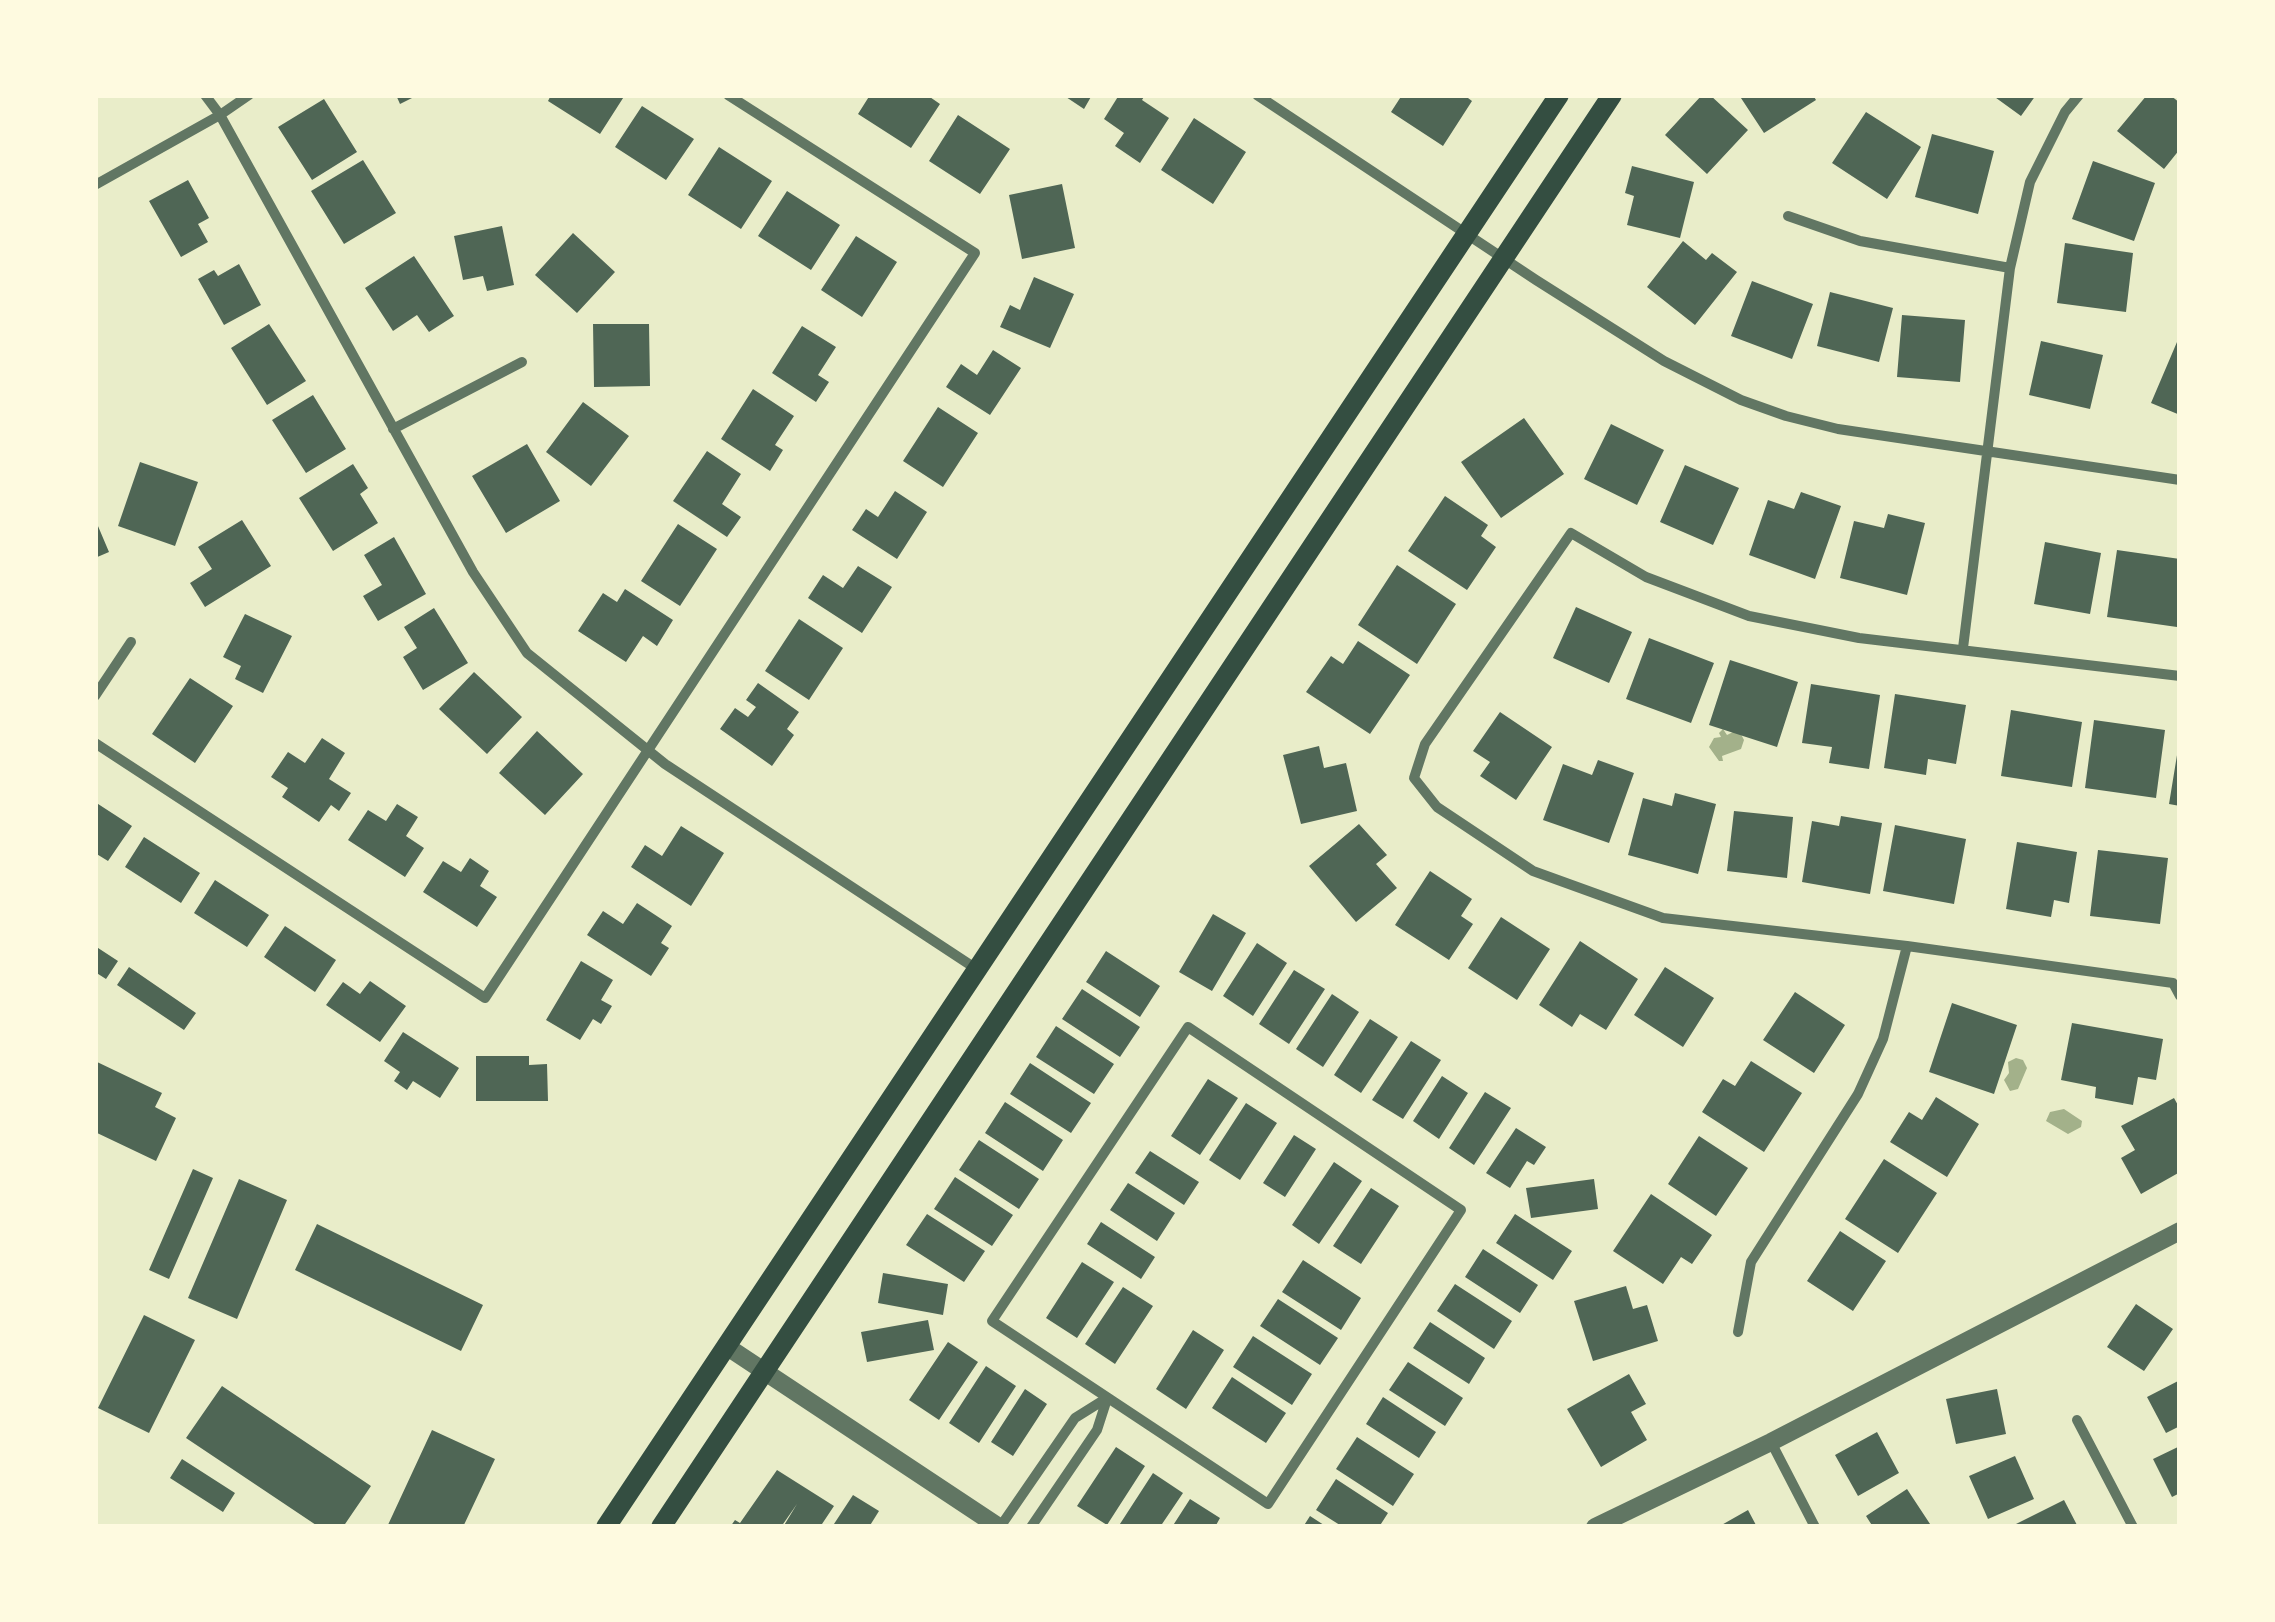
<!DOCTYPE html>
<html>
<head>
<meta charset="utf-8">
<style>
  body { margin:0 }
  #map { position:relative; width:2275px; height:1622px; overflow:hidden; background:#e9edc9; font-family:"Space Grotesk",sans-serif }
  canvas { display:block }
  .frame { position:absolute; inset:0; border:98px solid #fefae0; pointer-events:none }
</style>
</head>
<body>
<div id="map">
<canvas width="2275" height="1622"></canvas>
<div class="frame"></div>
</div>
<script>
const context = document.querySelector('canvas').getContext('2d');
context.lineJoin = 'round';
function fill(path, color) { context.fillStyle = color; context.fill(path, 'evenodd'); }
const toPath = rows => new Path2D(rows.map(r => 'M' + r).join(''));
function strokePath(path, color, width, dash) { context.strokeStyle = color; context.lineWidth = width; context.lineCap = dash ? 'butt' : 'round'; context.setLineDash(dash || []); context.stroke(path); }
const water = toPath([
  [1723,729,1727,735,1735,731,1741,734,1744,740,1741,749,1722,756,1723,761,1719,761,1709,747,1714,738,1721,737,1719,733],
  [2016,1058,2023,1060,2027,1068,2018,1089,2010,1091,2004,1080,2009,1073,2008,1062],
  [2064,1109,2082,1121,2081,1127,2068,1134,2046,1121,2050,1112]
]);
const building = toPath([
  [396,95,418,95,400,104],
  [551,95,625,95,600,134,548,101],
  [870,95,927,95,940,104,911,148,858,114],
  [1063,95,1092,95,1084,109],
  [1119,95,1145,95,1142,100,1169,118,1140,163,1115,146,1124,133,1104,119],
  [1402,95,1464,95,1472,101,1443,146,1391,112],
  [1702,95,1710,95,1748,130,1707,174,1665,135],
  [1739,95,1813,95,1816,100,1764,133],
  [1992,95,2036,95,2021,116],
  [2147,95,2170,95,2180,103,2180,149,2164,169,2117,131],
  [324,99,357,152,312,180,278,127],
  [642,106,694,139,666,180,615,147],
  [1866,112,1921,147,1887,199,1832,163],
  [958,115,1010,149,980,194,929,161],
  [1194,118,1246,152,1213,204,1161,170],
  [1932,134,1994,151,1978,214,1915,197],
  [719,147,772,181,741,229,688,195],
  [363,160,396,213,344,244,311,191],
  [2093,161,2155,183,2134,241,2072,219],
  [1632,166,1694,182,1680,238,1627,225,1634,196,1625,193],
  [188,180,209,218,198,224,208,242,181,257,149,201],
  [1062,184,1075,248,1022,259,1009,195],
  [787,191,840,225,811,270,758,236],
  [502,226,514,285,487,291,483,276,463,280,454,236],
  [573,233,615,272,577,313,535,275],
  [856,236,897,262,862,317,821,290],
  [1683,241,1706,260,1712,253,1737,272,1695,325,1647,287],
  [2065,243,2133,253,2126,312,2057,303],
  [414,256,454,316,429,332,417,315,393,331,365,288],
  [239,264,261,305,224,325,198,279,214,270,218,276],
  [1034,277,1074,294,1050,348,1000,327,1010,305,1020,310],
  [1752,281,1813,304,1792,359,1731,336],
  [1830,292,1893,308,1879,362,1817,346],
  [1902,315,1965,320,1960,382,1897,377],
  [269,324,306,381,267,405,231,348],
  [593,324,649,324,650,386,594,387],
  [802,326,836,347,818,375,829,382,816,402,772,373],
  [2041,341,2103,355,2090,409,2029,395],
  [2177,342,2180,344,2180,415,2151,403],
  [993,350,1021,368,990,415,946,387,961,364,977,375],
  [753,389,794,416,775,445,783,450,770,471,721,439],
  [313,395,346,449,306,473,272,420],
  [583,402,629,436,591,486,546,452],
  [938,407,978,433,943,487,903,461],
  [1524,418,1564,474,1501,518,1461,462],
  [1611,424,1664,450,1637,505,1584,479],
  [527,444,560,501,506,533,472,476],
  [707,451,741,474,722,504,741,517,727,537,673,501],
  [140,462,198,482,175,546,118,526],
  [353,464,368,488,360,494,378,523,333,551,299,498],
  [1685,465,1739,488,1713,545,1660,522],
  [895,491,927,512,897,559,852,530,866,509,878,517],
  [1801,492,1841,506,1815,579,1749,555,1768,500,1794,509],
  [1445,496,1488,525,1481,536,1496,547,1467,590,1408,551],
  [1888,514,1925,523,1907,595,1840,578,1854,521,1884,528],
  [95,519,109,552,95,558],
  [242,520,271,566,205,607,190,583,212,569,198,547],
  [678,524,717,549,680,606,641,581],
  [394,537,426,594,378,621,363,596,382,585,364,555],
  [2045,542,2101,553,2090,614,2034,604],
  [2117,550,2180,559,2177,627,2107,617],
  [1397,565,1456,604,1417,664,1358,625],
  [858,566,892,587,862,633,808,598,823,575,843,588],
  [625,589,673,620,657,646,643,636,626,662,578,631,603,593,617,602],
  [1576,607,1632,632,1609,683,1553,658],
  [434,608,468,663,423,690,403,657,417,648,404,627],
  [245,614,292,636,263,693,235,679,241,666,223,657],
  [799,619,843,648,809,700,765,671],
  [1649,638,1714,663,1691,723,1626,699],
  [1358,641,1410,675,1370,734,1306,692,1331,656,1343,664],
  [1730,660,1798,682,1777,747,1709,725],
  [474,672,522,717,487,754,439,709],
  [190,678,233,706,195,763,152,734],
  [758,683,799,712,787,729,794,735,772,766,720,729,735,708,748,717,756,707,746,700],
  [1811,684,1880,695,1869,769,1829,763,1832,747,1802,743],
  [1895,694,1966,705,1956,764,1928,759,1926,775,1884,768],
  [2011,710,2082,722,2072,787,2001,776],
  [1500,712,1552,747,1516,800,1480,776,1490,762,1473,751],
  [2094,720,2165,730,2156,798,2085,788],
  [537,731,583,774,545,815,499,773],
  [322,738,345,753,329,779,351,793,339,811,331,805,319,822,282,797,288,788,271,777,288,752,305,763],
  [1319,746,1324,768,1346,763,1357,811,1301,824,1283,755],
  [2178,749,2180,750,2180,806,2169,804],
  [1598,760,1634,773,1609,843,1543,820,1563,764,1592,775],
  [1675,793,1716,804,1698,874,1628,855,1643,798,1672,806],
  [95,802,132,826,108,861,95,853],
  [397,804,418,817,406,836,424,848,405,877,348,840,368,810,386,821],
  [1734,811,1793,817,1787,878,1727,871],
  [1841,816,1882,823,1870,894,1802,882,1812,821,1839,826],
  [1359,824,1387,855,1376,864,1397,888,1356,922,1309,866],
  [1895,825,1966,839,1954,904,1883,891],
  [681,826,724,853,691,906,631,867,645,845,662,856],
  [144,837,200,873,181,903,125,867],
  [2017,842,2077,852,2069,903,2054,900,2051,917,2006,909],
  [2098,850,2168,858,2160,924,2090,916],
  [470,858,489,871,480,886,497,897,477,927,423,892,443,861,461,872],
  [1430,871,1472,899,1461,916,1473,924,1449,960,1395,925],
  [215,880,269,915,247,947,194,913],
  [637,903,672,926,661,943,669,948,651,976,587,935,603,911,623,924],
  [1213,914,1246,933,1212,991,1179,972],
  [1501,917,1550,949,1517,1000,1468,968],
  [285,926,336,960,315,992,264,957],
  [1580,941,1638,979,1606,1030,1580,1014,1572,1027,1539,1005],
  [1257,943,1287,963,1253,1016,1223,996],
  [95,946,118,961,106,979,95,972],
  [1106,951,1160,986,1140,1017,1086,982],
  [581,961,613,980,601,1000,612,1006,601,1024,593,1019,580,1040,546,1020],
  [129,967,196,1013,184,1030,117,985],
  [1665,967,1714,998,1683,1047,1634,1015],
  [1294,970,1325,989,1289,1044,1259,1024],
  [370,981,406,1006,380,1042,326,1005,343,982,360,994],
  [1082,989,1140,1027,1120,1057,1062,1019],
  [1795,992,1845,1025,1814,1073,1763,1040],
  [1332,994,1359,1012,1323,1067,1296,1049],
  [1952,1003,2017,1025,1994,1094,1929,1072],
  [1370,1019,1398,1037,1361,1093,1334,1075],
  [2072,1023,2163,1039,2156,1080,2138,1077,2133,1105,2095,1098,2096,1087,2061,1080],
  [1056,1026,1114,1064,1094,1094,1036,1057],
  [403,1032,459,1068,440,1098,413,1081,407,1090,394,1081,400,1072,384,1061],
  [1411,1041,1441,1060,1403,1119,1372,1100],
  [476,1056,529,1056,529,1065,547,1064,548,1101,476,1101],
  [95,1061,162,1093,155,1107,176,1118,156,1161,95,1132],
  [1751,1061,1802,1093,1764,1152,1702,1112,1723,1079,1735,1086],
  [1030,1063,1091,1103,1071,1133,1010,1094],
  [1442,1076,1468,1093,1439,1139,1413,1121],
  [1208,1079,1238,1098,1200,1155,1171,1136],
  [1485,1092,1511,1108,1474,1165,1449,1148],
  [1936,1097,1979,1124,1947,1177,1890,1142,1909,1112,1922,1120],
  [2174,1098,2180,1109,2180,1172,2141,1194,2121,1158,2135,1150,2121,1126],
  [1005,1102,1063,1140,1043,1171,985,1133],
  [1246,1103,1277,1123,1240,1180,1209,1160],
  [1516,1128,1546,1147,1534,1165,1527,1161,1510,1188,1486,1173],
  [1294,1135,1316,1149,1285,1197,1263,1183],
  [1699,1136,1748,1168,1716,1216,1668,1184],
  [979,1140,1039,1179,1019,1209,959,1170],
  [1150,1151,1199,1182,1184,1205,1135,1173],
  [1884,1159,1937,1193,1898,1253,1845,1219],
  [1334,1162,1362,1181,1319,1244,1292,1225],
  [193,1169,213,1178,169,1279,149,1270],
  [955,1177,1013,1215,992,1246,934,1209],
  [239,1179,287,1200,237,1319,188,1298],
  [1594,1179,1598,1209,1531,1218,1526,1188],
  [1128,1183,1175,1213,1157,1241,1110,1210],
  [1371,1188,1399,1206,1361,1264,1333,1246],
  [1651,1194,1712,1235,1692,1264,1681,1257,1663,1284,1613,1251],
  [927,1214,985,1251,964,1282,906,1245],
  [1515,1214,1572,1251,1553,1280,1496,1243],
  [1101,1222,1155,1257,1141,1279,1087,1244],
  [317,1224,483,1305,461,1351,295,1270],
  [1840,1231,1886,1261,1853,1311,1807,1281],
  [1483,1249,1538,1285,1520,1313,1465,1277],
  [1303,1260,1361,1298,1341,1330,1282,1292],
  [1082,1262,1114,1282,1077,1338,1046,1318],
  [883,1273,948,1284,943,1315,878,1303],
  [1455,1284,1512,1321,1494,1349,1437,1311],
  [1626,1286,1633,1309,1647,1305,1658,1341,1593,1361,1574,1301],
  [1123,1287,1153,1306,1115,1364,1085,1344],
  [1278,1299,1338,1338,1320,1365,1260,1326],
  [2136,1304,2173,1329,2144,1371,2107,1347],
  [144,1315,195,1340,149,1433,98,1408],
  [928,1320,934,1350,867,1362,861,1332],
  [1430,1322,1485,1358,1469,1384,1413,1348],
  [1193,1330,1224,1350,1186,1409,1156,1389],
  [1253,1336,1312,1374,1292,1405,1233,1367],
  [948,1342,978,1362,939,1420,909,1400],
  [1408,1362,1463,1398,1445,1426,1389,1390],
  [986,1366,1016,1386,979,1443,949,1423],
  [1629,1374,1646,1404,1631,1412,1647,1440,1601,1467,1567,1409],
  [1232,1377,1286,1413,1266,1443,1212,1408],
  [2180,1380,2180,1426,2166,1433,2147,1397],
  [222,1386,371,1486,343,1527,319,1527,186,1438],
  [1025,1389,1047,1404,1013,1456,991,1442],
  [1997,1389,2006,1434,1956,1444,1946,1399],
  [1383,1397,1436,1432,1419,1458,1366,1424],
  [432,1430,495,1459,463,1527,387,1527],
  [1877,1432,1899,1473,1858,1496,1835,1455],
  [1357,1437,1414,1474,1393,1506,1336,1469],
  [2180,1446,2180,1493,2172,1497,2153,1459],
  [1116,1447,1145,1466,1107,1525,1077,1506],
  [2015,1456,2034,1499,1988,1519,1969,1476],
  [182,1459,235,1493,223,1512,170,1478],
  [777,1470,834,1506,820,1527,783,1527,797,1504,781,1527,730,1527,735,1520,740,1523],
  [1153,1473,1183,1493,1160,1527,1118,1527],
  [1336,1479,1388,1513,1379,1527,1343,1527,1316,1510],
  [1907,1489,1932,1527,1873,1527,1866,1516],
  [853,1495,879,1511,869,1527,832,1527],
  [1190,1499,1220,1518,1215,1527,1172,1527],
  [2064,1500,2078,1527,2010,1527],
  [1748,1510,1757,1527,1718,1527],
  [1310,1516,1327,1527,1303,1527]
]);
const minor = toPath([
  [205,95,220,115,473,572,527,653,665,764,978,970],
  [1257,95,1536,280,1664,361,1741,400,1786,416,1838,429,2180,480],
  [95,185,220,115,249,95],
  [1788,216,1860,241,2010,268],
  [393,429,522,362],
  [1963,648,2010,268,2030,182,2065,112,2079,95],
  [2180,676,1859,638,1749,616,1646,577,1571,533,1425,744,1414,778,1437,807,1533,871,1663,918,1907,946,2173,983,2180,996],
  [95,696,131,642],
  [95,743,485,998,975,253,728,95],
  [1188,1027,1461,1210,1268,1504,992,1321,1188,1027],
  [1738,1332,1751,1262,1858,1094,1883,1039,1907,946],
  [2077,1420,2133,1527],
  [1771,1442,1815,1527],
  [1000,1527,1075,1418,1107,1398],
  [1031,1527,1097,1430,1107,1399]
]);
const tertiary = toPath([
  [726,1346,999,1527],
  [1595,1527,1771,1442,2180,1231]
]);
const secondary = toPath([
  [606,1527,1559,95],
  [661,1527,1612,95]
]);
fill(water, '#a3b18a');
fill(building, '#4f6655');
strokePath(minor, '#617663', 10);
strokePath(tertiary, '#617663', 18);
strokePath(secondary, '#344e41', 20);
</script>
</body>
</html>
